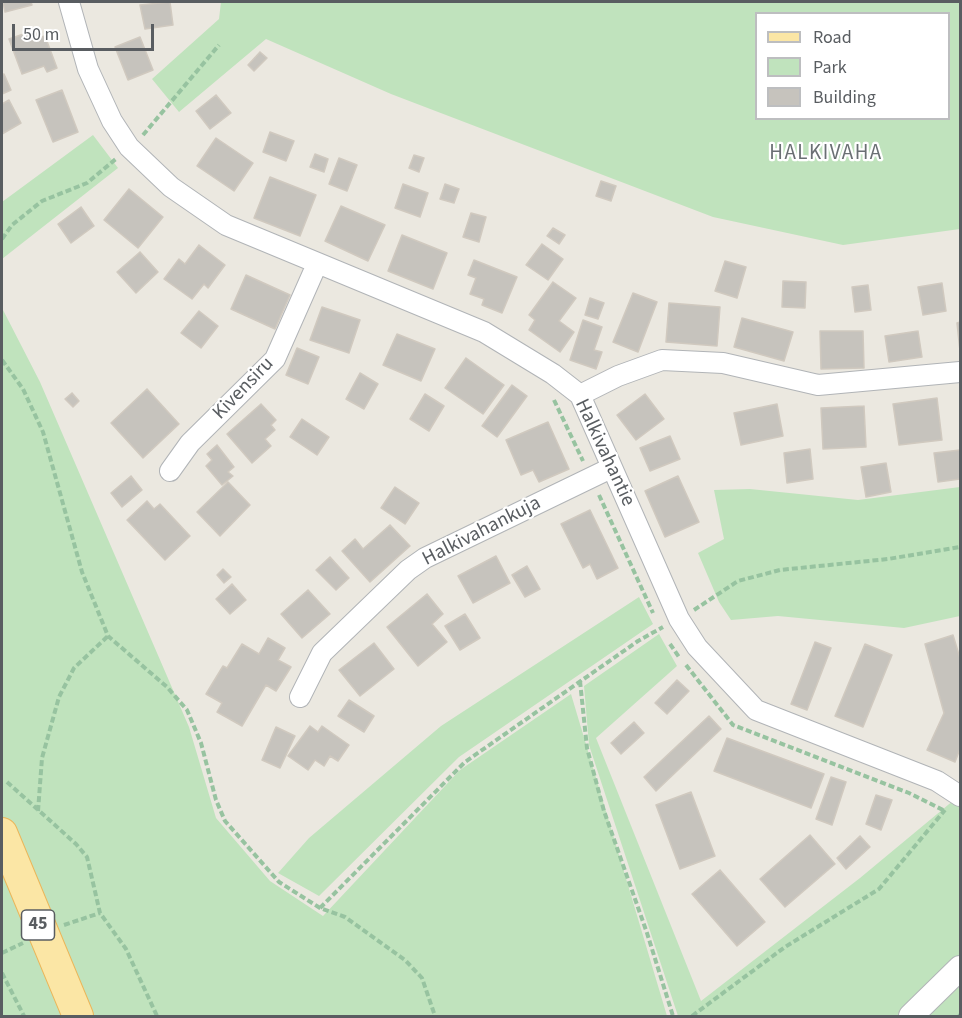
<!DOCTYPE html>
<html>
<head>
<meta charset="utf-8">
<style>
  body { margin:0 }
  #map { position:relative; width:962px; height:1018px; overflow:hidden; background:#ebe8e0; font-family:"Source Sans 3",sans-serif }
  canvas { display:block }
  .frame { position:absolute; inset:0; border:3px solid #595d61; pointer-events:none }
  .legend { position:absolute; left:755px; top:12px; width:195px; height:108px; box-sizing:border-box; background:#fff; border:2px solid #bdbec0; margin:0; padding:8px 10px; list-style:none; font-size:18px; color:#595d61 }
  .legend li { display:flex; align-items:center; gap:12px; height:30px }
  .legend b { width:30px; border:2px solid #bdbec0 }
  .scale { position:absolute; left:12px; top:24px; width:142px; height:27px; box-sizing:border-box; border:3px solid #595d61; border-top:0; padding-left:8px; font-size:18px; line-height:21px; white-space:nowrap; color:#595d61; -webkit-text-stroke:4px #fff; paint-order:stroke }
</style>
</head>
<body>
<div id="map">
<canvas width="962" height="1018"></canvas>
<div class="frame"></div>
<ul class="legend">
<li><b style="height:8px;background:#fbe6a5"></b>Road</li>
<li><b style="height:16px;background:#c0e3bd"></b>Park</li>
<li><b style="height:16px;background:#c6c3bd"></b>Building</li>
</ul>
<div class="scale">50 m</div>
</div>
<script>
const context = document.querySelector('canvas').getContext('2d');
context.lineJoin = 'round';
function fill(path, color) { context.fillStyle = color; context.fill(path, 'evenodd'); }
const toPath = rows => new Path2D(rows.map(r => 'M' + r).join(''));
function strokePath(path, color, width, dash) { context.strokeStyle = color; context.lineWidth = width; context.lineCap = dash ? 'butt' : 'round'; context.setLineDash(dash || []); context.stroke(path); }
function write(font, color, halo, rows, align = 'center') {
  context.font = font + ' "Source Sans 3",sans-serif'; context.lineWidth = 4.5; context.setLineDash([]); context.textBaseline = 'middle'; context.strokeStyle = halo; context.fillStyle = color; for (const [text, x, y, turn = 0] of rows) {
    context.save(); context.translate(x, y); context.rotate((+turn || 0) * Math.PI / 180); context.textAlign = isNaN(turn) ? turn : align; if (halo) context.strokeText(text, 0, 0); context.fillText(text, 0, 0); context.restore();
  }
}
const green = toPath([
  [221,2,960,2,960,229,843,245,713,217,391,94,266,39,179,112,152,79,219,19],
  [756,14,948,14,948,118,756,118],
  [93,135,118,168,2,259,2,202],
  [2,308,40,382,189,727,216,818,270,881,323,916,460,770,571,694,667,1016,2,1016],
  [960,487,960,616,904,628,778,616,731,620,719,602,698,553,724,539,714,490,750,489,858,500],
  [639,597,653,624,459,757,319,896,278,873,309,838,441,726],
  [659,634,677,666,596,738,701,1001,860,878,960,795,960,1016,678,1016,589,745,584,686]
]);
const building = toPath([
  [3,2,31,2,32,5,5,12,3,2],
  [170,2,173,25,145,29,140,5,170,2],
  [35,30,38,38,45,36,57,68,47,72,44,66,22,74,9,39,35,30],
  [140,37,153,70,128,80,115,47,140,37],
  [260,52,267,58,254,71,248,65,260,52],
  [4,74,11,90,2,94,2,75,4,74],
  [62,90,78,132,53,142,36,100,62,90],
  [216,95,231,113,210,129,196,111,216,95],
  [9,100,21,123,2,134,2,104,9,100],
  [270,132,294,141,286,161,263,152,270,132],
  [216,138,253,163,234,191,197,166,216,138],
  [315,154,328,159,324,172,310,167,315,154],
  [414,155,424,158,419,172,409,168,414,155],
  [339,158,357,165,347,191,329,184,339,158],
  [270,177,316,195,300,236,254,218,270,177],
  [601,181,616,186,611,201,596,196,601,181],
  [403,184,428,193,420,217,395,208,403,184],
  [445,184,459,189,454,203,440,199,445,184],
  [129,189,163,217,138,248,104,220,129,189],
  [341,206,385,225,368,261,325,241,341,206],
  [81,207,94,226,71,243,58,224,81,207],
  [471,213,486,217,479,242,463,237,471,213],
  [553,228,565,235,559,244,547,236,553,228],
  [402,235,447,253,433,289,388,271,402,235],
  [542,244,563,259,548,280,526,265,542,244],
  [199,245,225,265,208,288,204,284,192,299,164,279,179,259,185,264,199,245],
  [140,252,158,272,136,293,117,272,140,252],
  [474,260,517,277,502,313,482,305,484,299,470,294,476,278,468,275,474,260],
  [725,261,746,267,737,298,715,291,725,261],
  [246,275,290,295,275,329,231,309,246,275],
  [783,281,806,282,805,308,782,307,783,281],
  [553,282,576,298,559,321,574,332,560,352,529,330,535,320,529,315,553,282],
  [942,283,946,311,923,315,918,287,942,283],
  [868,285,871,310,855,312,852,287,868,285],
  [633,293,657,302,638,352,613,342,633,293],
  [590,298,604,303,598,319,585,315,590,298],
  [669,303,720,307,717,346,666,342,669,303],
  [322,307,360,320,349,353,310,340,322,307],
  [199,311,218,326,201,348,181,333,199,311],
  [742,318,793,332,784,361,734,347,742,318],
  [583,320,602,327,594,350,602,352,596,369,570,360,583,320],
  [960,322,960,351,957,323,960,322],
  [820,331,863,331,864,368,821,369,820,331],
  [918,331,922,357,889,362,885,336,918,331],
  [397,334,435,349,421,381,383,365,397,334],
  [297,348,319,357,308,384,286,375,297,348],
  [466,358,504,385,483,414,445,388,466,358],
  [360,373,378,384,364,409,346,399,360,373],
  [512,385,527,396,497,437,482,426,512,385],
  [147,389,179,424,143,458,111,423,147,389],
  [72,393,79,401,73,407,65,399,72,393],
  [425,394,444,406,429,431,410,419,425,394],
  [645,394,664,419,636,440,617,415,645,394],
  [937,398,942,440,899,445,893,404,937,398],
  [261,404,276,420,271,425,275,430,265,439,271,446,252,463,227,434,261,404],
  [777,404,783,436,741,445,734,413,777,404],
  [864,406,866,447,823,449,821,408,864,406],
  [302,419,329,437,317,455,290,437,302,419],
  [548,422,569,469,539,482,533,470,521,475,506,440,548,422],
  [670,436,680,459,650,471,640,448,670,436],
  [217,445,234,467,228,472,233,476,222,485,206,466,212,460,207,454,217,445],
  [810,449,813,479,787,483,784,453,810,449],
  [960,450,960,479,938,482,934,453,960,450],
  [886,463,891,492,866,497,861,467,886,463],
  [131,476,142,490,122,507,111,493,131,476],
  [678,476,699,522,665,537,645,491,678,476],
  [228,482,250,505,220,536,197,512,228,482],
  [395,487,419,503,405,524,381,508,395,487],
  [147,501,154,509,160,504,190,536,165,560,127,520,147,501],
  [590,510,618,568,597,579,590,564,583,568,561,524,590,510],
  [390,525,410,546,370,582,342,551,355,539,363,549,390,525],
  [496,556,510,583,473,603,458,576,496,556],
  [330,557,349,578,336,590,316,570,330,557],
  [527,566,540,589,525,597,512,575,527,566],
  [223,569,231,577,224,583,217,575,223,569],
  [232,584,246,600,230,614,216,599,232,584],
  [308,590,330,614,302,638,281,614,308,590],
  [427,594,443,614,432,624,447,642,418,666,387,627,427,594],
  [465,614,480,638,460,650,445,626,465,614],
  [953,635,960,658,960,749,955,762,927,750,944,713,925,644,953,635],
  [268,638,285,648,278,660,291,667,276,691,266,685,242,726,217,712,222,703,206,694,223,666,227,668,242,644,259,654,268,638],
  [815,642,831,648,807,710,791,704,815,642],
  [374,643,394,669,360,696,339,670,374,643],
  [865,644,892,655,863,727,835,716,865,644],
  [677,680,689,691,667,714,655,703,677,680],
  [349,700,374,716,364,732,338,716,349,700],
  [709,716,721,729,656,791,644,777,709,716],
  [634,722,644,733,621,754,611,743,634,722],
  [310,726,318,732,322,726,349,745,338,761,330,756,324,766,315,760,308,770,288,756,310,726],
  [276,727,295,736,280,768,262,760,276,727],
  [727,738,824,774,811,808,714,771,727,738],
  [831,777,846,782,832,825,816,819,831,777],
  [691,792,715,856,680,869,656,805,691,792],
  [876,795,892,800,881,830,866,824,876,795],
  [810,835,835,864,785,907,760,879,810,835],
  [860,836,870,847,846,869,837,858,860,836],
  [720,870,765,922,737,946,692,894,720,870]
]);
const path = toPath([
  [143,135,219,45],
  [2,239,12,225,42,201,87,183,117,158],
  [2,360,23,389,43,432,82,572,108,636,167,687,187,710,201,743,216,800,225,821,279,882,320,908,345,917,405,960,422,978,435,1016],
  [554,400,583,461],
  [599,495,653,613],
  [694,610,738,581,780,570,888,559,960,547],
  [670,644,679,657],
  [686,665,733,725,909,793,945,811],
  [580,681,587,748,604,811,647,933,673,1016],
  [7,782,76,844,87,857,100,913,126,949,157,1016],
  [38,811,42,758,59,697,74,668,108,636],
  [320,908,465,762,638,641,663,627],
  [64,925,100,913],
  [2,953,23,943],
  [2,973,24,1016],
  [692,1016,785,947,879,889,945,810],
  [959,1016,960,1015]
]);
const minor = toPath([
  [69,2,88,69,112,121,129,147,171,187,226,225,484,332,553,374,580,395,679,619,697,647,756,710,937,781,960,796],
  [580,395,618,376,662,360,723,363,818,385,960,372],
  [170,471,190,443,275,359,317,264],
  [300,697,322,653,408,570,425,558,611,468]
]);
const tertiary = toPath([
  [911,1016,960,968]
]);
const primary = toPath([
  [2,833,78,1016]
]);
const shields = [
  [38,925,33]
];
const shieldNames = [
  ["45",38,925]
];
const streetNames = [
  ["Kivensiru",244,389,-46],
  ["Halkivahantie",604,453,65],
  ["Halkivahankuja",482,532,-27]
];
const neighbourhoodNames = [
  ["HALKIVAHA",826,154]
];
fill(green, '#c0e3bd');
fill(building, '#c6c3bd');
strokePath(building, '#d0c9bf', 1.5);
strokePath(minor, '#b1b4b7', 22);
strokePath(tertiary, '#b1b4b7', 26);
strokePath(primary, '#ebb65a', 32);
strokePath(path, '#97c3a0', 4, [6, 3]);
strokePath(minor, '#fff', 20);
strokePath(tertiary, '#fff', 24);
strokePath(primary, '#fbe6a5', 30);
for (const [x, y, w] of shields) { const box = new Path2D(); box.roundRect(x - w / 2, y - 15, w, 30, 4.5); context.fillStyle = '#fff'; context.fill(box); strokePath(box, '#595d61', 1.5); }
write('bold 18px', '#595d61', null, shieldNames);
write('20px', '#595d61', '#fff', streetNames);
context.letterSpacing = '1.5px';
write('21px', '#6a6f73', '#fff', neighbourhoodNames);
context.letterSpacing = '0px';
</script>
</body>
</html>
